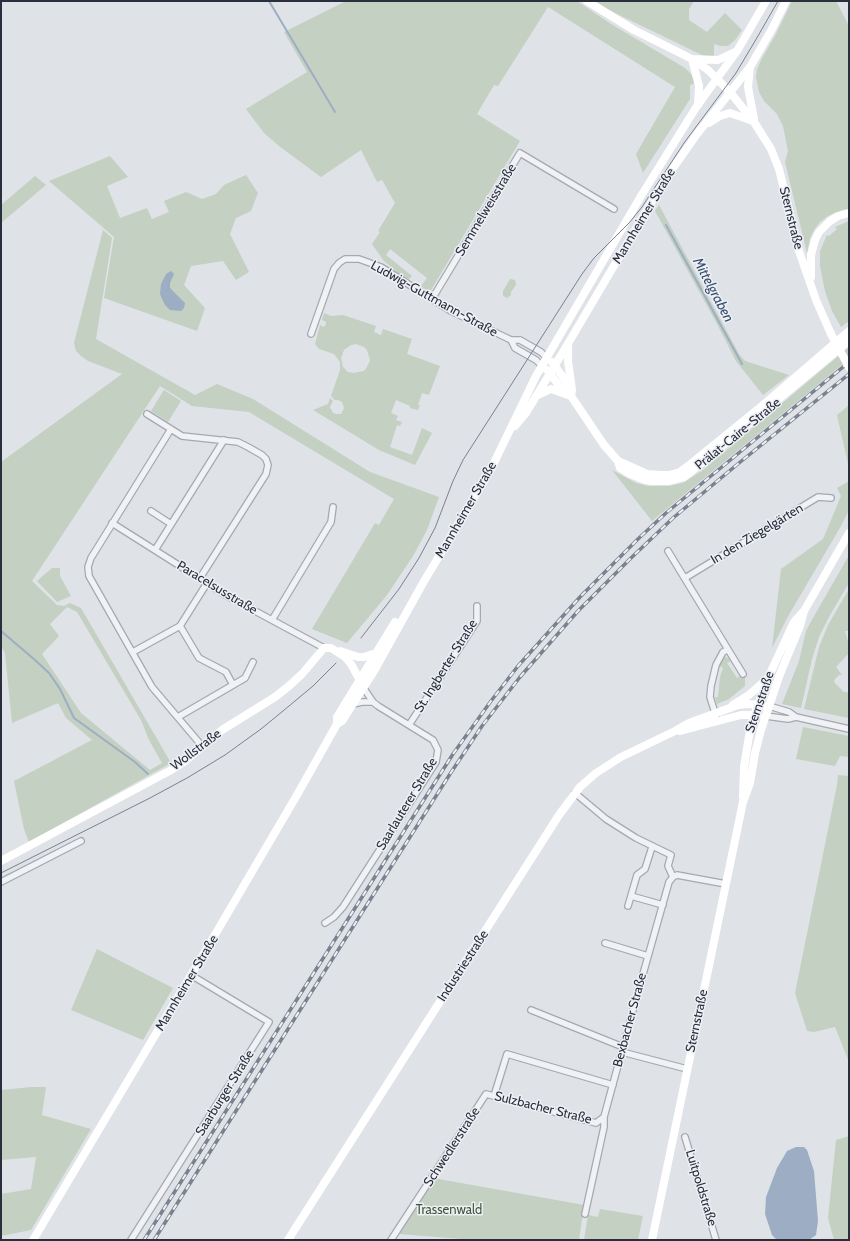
<!DOCTYPE html>
<html>
<head>
<meta charset="utf-8">
<style>
  body { margin:0 }
  #map { position:relative; width:850px; height:1241px; overflow:hidden; background:#dfe2e7; font-family:Cabin,sans-serif }
  canvas { display:block }
  .frame { position:absolute; inset:0; border:2px solid #292f3c; pointer-events:none }
</style>
</head>
<body>
<div id="map">
<canvas width="850" height="1241"></canvas>
<div class="frame"></div>
</div>
<script>
const context = document.querySelector('canvas').getContext('2d');
context.lineJoin = 'round';
function fill(path, color) { context.fillStyle = color; context.fill(path, 'evenodd'); }
const toPath = rows => new Path2D(rows.map(r => 'M' + r).join(''));
function strokePath(path, color, width, dash) { context.strokeStyle = color; context.lineWidth = width; context.lineCap = dash ? 'butt' : 'round'; context.setLineDash(dash || []); context.stroke(path); }
function write(font, color, halo, rows, align = 'center') {
  context.font = font + ' Cabin,sans-serif'; context.lineWidth = 3; context.setLineDash([]); context.textBaseline = 'middle'; context.strokeStyle = halo; context.fillStyle = color; for (const [text, x, y, turn = 0] of rows) {
    context.save(); context.translate(x, y); context.rotate((+turn || 0) * Math.PI / 180); context.textAlign = isNaN(turn) ? turn : align; if (halo) context.strokeText(text, 0, 0); context.fillText(text, 0, 0); context.restore();
  }
}
const green = toPath([
  [346,1,577,1,611,24,685,68,691,74,696,83,690,85,690,99,643,173,636,154,675,87,548,7,498,86,494,85,477,114,520,141,431,290,426,290,421,286,427,278,390,249,386,255,412,276,407,281,384,261,372,244,380,232,378,231,395,203,382,180,377,182,361,150,321,177,279,146,264,133,246,109,307,72,284,32],
  [594,1,694,1,689,9,689,20,707,32,725,13,742,30,735,40,728,46,721,46,714,44,714,55,712,58,706,57,611,11],
  [792,1,836,1,849,26,849,209,842,210,828,216,820,222,814,230,810,238,807,253,785,162,788,151,783,126,777,114,764,101,759,92,756,77,757,70,761,60,776,34],
  [110,156,128,177,107,186,120,218,147,208,152,219,169,212,164,201,186,192,202,199,216,194,224,185,246,175,258,193,251,211,236,218,230,234,249,272,236,280,223,261,191,266,184,285,205,308,197,331,104,298,114,237,49,181],
  [35,176,46,185,1,223,1,205],
  [659,205,739,354,745,361,789,375,763,395,736,361,717,324,655,211],
  [849,221,849,321,841,327,832,311,825,291,820,266,820,251,827,235,829,236,837,229,835,227],
  [103,230,112,238,96,339,195,395,217,384,253,399,370,472,439,497,427,530,413,556,387,595,347,643,312,629,375,523,379,525,394,499,249,412,192,406,160,386,32,581,57,605,64,606,70,603,81,608,171,763,29,842,24,829,14,781,92,740,66,718,58,703,12,723,5,653,1,646,1,462,122,374,88,361,81,356,76,351,74,343],
  [67,607,77,612,141,720,149,740,162,763,150,770,81,713,42,654,59,636,50,624],
  [510,279,515,280,516,285,511,292,511,295,507,298,503,296,503,291],
  [324,313,331,316,343,315,376,326,374,332,381,335,383,329,412,339,407,354,440,366,429,395,422,393,418,405,420,405,418,410,410,408,410,406,396,400,391,413,398,416,396,420,402,422,400,426,397,425,390,447,412,455,422,428,432,433,415,465,379,450,313,410,328,404,330,398,333,401,330,407,333,413,336,414,341,414,344,408,342,402,338,400,335,400,331,396,340,370,340,362,334,354,319,349,315,344,320,325,324,327,326,324,326,322,322,320],
  [356,344,364,347,367,350,370,360,367,367,364,371,354,373,348,372,343,367,341,358,344,350,351,345],
  [849,347,849,359,652,521,612,470,636,483,648,486,670,486,683,483,703,470],
  [164,390,181,401,168,422,151,411],
  [849,405,849,468,837,415],
  [849,481,849,510,841,526,787,618,772,648,781,569,823,539,841,496,837,488],
  [849,555,849,583,830,615,819,637,812,659,801,708,782,704,799,661,806,631,809,625],
  [52,568,60,568,60,576,71,596,57,602,37,581],
  [849,589,849,631,845,631,849,645,849,653,836,667,842,675,839,675,835,679,834,682,844,692,847,692,849,694,849,718,804,709,819,647,828,625],
  [724,657,729,658,731,661,727,663,737,678,743,674,745,675,745,686,729,699,717,704,715,697,718,697,720,677,723,668,719,666],
  [803,727,849,736,849,757,840,756,835,766,796,759],
  [838,775,849,776,849,1062,835,1027,814,1032,807,1031,795,993,837,785],
  [97,949,173,988,143,1040,71,1010],
  [31,1087,46,1087,42,1115,91,1129,31,1230,1,1236,1,1194,31,1189,36,1157,1,1160,1,1090],
  [849,1136,849,1240,834,1240,828,1218,836,1140],
  [433,1178,584,1205,579,1240,474,1240,399,1234],
  [600,1209,643,1216,638,1240,584,1240,588,1215,598,1217]
]);
const water = toPath([
  [171,271,174,274,170,283,170,288,185,303,184,308,181,311,170,310,165,305,162,299,160,294,161,284,166,274],
  [796,1147,804,1147,807,1150,814,1171,818,1221,816,1235,809,1240,777,1240,772,1235,765,1214,766,1197,777,1168,787,1151]
]);
const stream = toPath([
  [269,1,335,112],
  [666,225,742,364],
  [1,631,35,660,49,673,60,689,74,718,135,762,148,774]
]);
const street = toPath([
  [432,299,520,153,614,209],
  [311,334,334,269,339,263,345,259,359,259,381,267,451,311,511,340,520,340,541,352,547,358],
  [511,340,515,348,536,360,542,366],
  [147,414,182,436,238,442,248,447,262,455,266,459,268,465,266,474,200,578],
  [171,429,91,558,88,567,89,576,152,687,202,746],
  [151,511,171,524],
  [112,523,229,597,324,648],
  [155,550,224,440],
  [668,551,743,674],
  [685,578,818,497,831,498],
  [272,620,331,522,333,507],
  [133,652,180,626,207,583],
  [233,685,245,678,253,662],
  [353,704,362,702,373,702],
  [769,706,789,712,796,717,849,729],
  [716,716,710,697,711,686,716,665,723,652,727,650],
  [766,716,788,719,796,717],
  [178,717,233,685,226,672,199,658,180,626],
  [409,725,477,621,477,606],
  [575,793,606,819,636,838,671,855,668,866,673,877],
  [1,882,81,841],
  [631,896,663,905],
  [628,906,637,875,645,869,652,847],
  [325,923,334,917,343,907,436,762,438,750,433,740,378,706,373,702,363,687],
  [605,943,648,956],
  [531,1010,623,1047],
  [622,1052,687,1069],
  [494,1096,507,1054,613,1085],
  [685,1137,716,1240],
  [585,1214,604,1127,604,1117],
  [131,1240,269,1022,191,975],
  [391,1240,486,1094,596,1123,604,1117,636,999,669,882,673,877,677,875,726,884]
]);
const secondary = toPath([
  [587,1,634,30,692,59,708,70,730,92,754,122,771,149,779,169,799,251,816,300,831,334],
  [692,59,718,60,737,51],
  [692,59,699,86,698,105],
  [750,67,748,87,754,119],
  [709,123,720,116,730,113,753,121],
  [811,277,811,255,815,240,819,232,830,221,838,216,849,213],
  [568,345,568,361,572,390,571,396],
  [552,362,571,388],
  [547,370,565,393],
  [536,396,551,389,571,396,604,445,618,461,620,468,630,474,645,480,652,481,668,481,684,477,692,471,849,341],
  [515,426,526,413,569,342,664,181,697,134,750,67,772,29,786,1],
  [618,461,647,474,661,475,669,475,680,472,688,466,763,405,849,331],
  [340,651,358,657,364,657,376,653],
  [733,705,749,695,767,679],
  [337,724,342,721,374,671,423,583,491,469,536,376,641,196,697,106,737,51,766,1],
  [680,731,741,715,758,715],
  [743,797,744,767,749,736,754,715,768,678,794,622,804,611,849,533],
  [1,861,173,769,184,762,222,730,275,697,289,686,302,674,324,648,331,648,345,657,351,664,362,684],
  [33,1240,216,933,297,795,337,724,337,717,395,622],
  [288,1240,559,815,580,787,596,773,621,757,675,731,689,723,738,705,748,704,769,706],
  [652,1240,743,802,750,783,755,753,761,730,780,674,800,626,804,611]
]);
const tram = toPath([
  [361,638,399,589,419,558,435,528,453,481,463,460,582,274,594,258,629,223,642,207,684,143,736,73,758,36,778,1],
  [1,873,150,798,187,778,225,755,261,729,283,711,313,686,336,663]
]);
const rail = toPath([
  [144,1240,453,754,491,701,518,666,580,597,638,539,666,513,849,362],
  [154,1240,450,774,482,726,520,677,578,611,630,559,673,518,739,463,849,374]
]);
const secondaryBridge = toPath([
  [831,334,849,367]
]);
const streetNames = [
  ["Semmelweisstraße",486,210,-59],
  ["Mannheimer Straße",644,216,-59],
  ["Sternstraße",791,218,76],
  ["Ludwig-Guttmann-Straße",434,299,29],
  ["Prälat-Caire-Straße",738,434,-39],
  ["Mannheimer Straße",466,510,-60],
  ["In den Ziegelgärten",757,534,-31],
  ["Paracelsusstraße",217,588,31],
  ["St. Ingberter Straße",446,666,-58],
  ["Sternstraße",760,702,-71],
  ["Wollstraße",196,750,-37],
  ["Saarlauterer Straße",407,804,-59],
  ["Industriestraße",463,966,-57],
  ["Mannheimer Straße",187,983,-59],
  ["Bexbacher Straße",630,1020,-75],
  ["Sternstraße",697,1021,-78],
  ["Saarburger Straße",225,1093,-58],
  ["Sulzbacher Straße",543,1108,14],
  ["Schwedlerstraße",452,1147,-57],
  ["Luitpoldstraße",701,1188,73]
];
const parkNames = [
  ["Trassenwald",449,1210]
];
const waterNames = [
  ["Mittelgraben",713,290,62]
];
fill(green, '#c4d0c1');
fill(water, '#9daec4');
strokePath(stream, '#9daec4', 2);
strokePath(street, '#a5a9b0', 8);
strokePath(street, '#f1f2f5', 5.5);
strokePath(secondary, '#fff', 8);
strokePath(tram, '#7a818f', 1);
strokePath(rail, '#7a818f', 3.5);
strokePath(rail, '#eef0f5', 2, [6]);
strokePath(secondaryBridge, '#fff', 8);
write('13px', '#292f3c', '#eef0f5', streetNames);
write('13px', '#3c5738', '#eef0f5', parkNames);
write('italic 14px', '#374d6d', '#eef0f5', waterNames);
</script>
</body>
</html>
